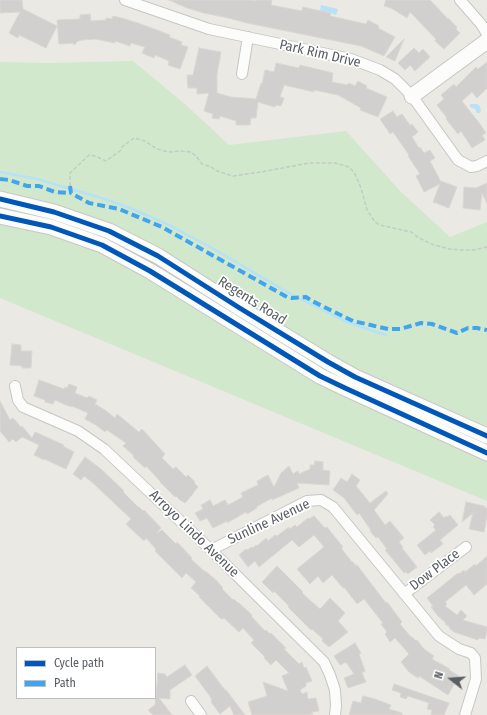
<!DOCTYPE html>
<html>
<head>
<meta charset="utf-8">
<style>
  body { margin:0 }
  #map { position:relative; width:487px; height:715px; overflow:hidden; background:#eae9e4; font-family:"Fira Sans Condensed",sans-serif }
  canvas { display:block }
  .legend { position:absolute; left:16px; top:647px; width:140px; height:52px; box-sizing:border-box; background:#fff; border:1px solid #bdbfc1; margin:0; padding:5px 7px; list-style:none; font-size:12px; color:#595e63 }
  .legend li { display:flex; align-items:center; gap:8px; height:20px }
  .legend b { width:20px; border:1px solid #bdbfc1 }
  .north { position:absolute; left:431px; top:659px; width:40px; height:40px; -webkit-text-stroke:3px #fff; paint-order:stroke; rotate:287deg; font-size:11px; font-weight:700; line-height:16px; text-align:center; color:#595e63 }
  .north::after { content:''; display:block; margin:auto; width:14px; height:18px; background:#595e63; clip-path:polygon(50% 0,100% 100%,50% 72%,0 100%) }
</style>
</head>
<body>
<div id="map">
<canvas width="487" height="715"></canvas>
<ul class="legend">
<li><b style="height:5px;background:#0057b8"></b>Cycle path</li>
<li><b style="height:5px;background:#40a5ee"></b>Path</li>
</ul>
<div class="north">N</div>
</div>
<script>
const context = document.querySelector('canvas').getContext('2d');
context.lineJoin = 'round';
function fill(path, color) { context.fillStyle = color; context.fill(path, 'evenodd'); }
const toPath = rows => new Path2D(rows.map(r => 'M' + r).join(''));
function strokePath(path, color, width, dash) { context.strokeStyle = color; context.lineWidth = width; context.lineCap = dash ? 'butt' : 'round'; context.setLineDash(dash || []); context.stroke(path); }
function write(font, color, halo, rows, align = 'center') {
  context.font = font + ' "Fira Sans Condensed",sans-serif'; context.lineWidth = 3.5; context.setLineDash([]); context.textBaseline = 'middle'; context.strokeStyle = halo; context.fillStyle = color; for (const [text, x, y, turn = 0] of rows) {
    context.save(); context.translate(x, y); context.rotate((+turn || 0) * Math.PI / 180); context.textAlign = isNaN(turn) ? turn : align; if (halo) context.strokeText(text, 0, 0); context.fillText(text, 0, 0); context.restore();
  }
}
const green = toPath([
  [133,61,186,105,229,145,346,131,400,191,450,237,487,222,487,501,0,298,0,62,49,63]
]);
const water = toPath([
  [321,5,338,9,336,15,331,13,320,11],
  [470,104,476,104,479,105,481,110,480,113,477,113,475,109,470,107]
]);
const stream = toPath([
  [0,172,37,179,105,199,135,210,169,225,214,249,287,292,345,321,367,329,386,335]
]);
const building = toPath([
  [0,0,22,0,23,9,57,26,46,48,19,35,18,38,9,33,20,12,0,13,0,0],
  [169,0,248,0,256,1,257,0,272,0,271,5,302,11,303,7,325,12,331,13,330,16,366,24,368,20,379,26,378,28,395,37,384,56,361,46,247,23,232,19,233,19,204,13,187,8,169,0],
  [386,0,430,0,448,19,448,18,457,27,456,29,460,33,444,49,435,41,436,39,410,12,407,18,391,8,384,6,386,0],
  [90,14,91,21,106,20,106,18,112,19,113,16,122,18,141,24,170,35,169,37,182,42,181,45,188,47,180,69,168,65,169,61,155,55,154,58,142,53,145,47,131,43,130,46,115,41,115,43,95,39,82,40,78,41,74,45,73,43,59,44,57,20,80,19,80,15,90,14],
  [404,39,395,61,386,57,404,39],
  [199,48,221,52,217,74,217,93,231,97,256,99,261,83,262,84,265,70,274,72,276,63,299,68,300,65,333,73,332,82,347,85,349,83,355,86,358,81,367,86,366,88,387,97,378,117,360,110,361,108,338,95,314,90,314,92,284,85,280,97,284,98,281,106,276,105,275,107,258,102,256,118,251,118,250,125,236,125,236,121,220,116,219,119,212,118,213,114,204,111,209,93,197,94,197,88,188,88,187,75,193,75,199,48],
  [414,48,419,53,423,49,430,57,415,71,410,65,405,70,398,63,414,48],
  [487,62,487,88,477,98,472,92,462,101,480,124,486,133,482,135,485,140,472,148,461,131,458,134,446,119,447,118,437,105,444,99,441,95,454,84,456,87,476,67,478,69,487,62],
  [393,111,397,117,402,114,410,125,412,124,418,132,412,137,419,148,420,147,424,153,430,150,435,158,430,161,441,182,441,181,457,187,449,208,433,202,440,184,424,192,416,176,420,174,408,156,409,155,393,132,390,134,380,119,393,111],
  [487,183,487,203,482,193,480,210,463,208,464,187,476,188,487,183],
  [12,344,21,345,21,351,32,351,31,368,22,368,22,366,10,365,12,344],
  [39,380,64,389,65,387,67,388,69,384,77,387,75,393,87,398,89,396,97,400,95,404,105,410,115,418,117,414,139,432,142,429,165,454,162,458,173,469,176,467,186,477,188,475,195,482,194,483,198,487,193,493,193,494,185,503,180,500,176,496,175,497,160,482,160,481,146,466,145,468,133,457,134,456,123,446,126,443,107,430,105,432,96,425,85,419,88,413,72,406,72,407,66,405,55,400,53,404,45,402,45,400,34,396,39,380],
  [0,401,10,420,13,418,21,427,22,426,32,438,35,432,64,445,63,446,74,452,66,469,44,459,44,460,34,455,39,445,22,437,16,442,13,439,9,442,0,431,0,401],
  [85,457,101,469,124,491,123,492,138,507,139,507,143,511,144,510,161,528,156,533,162,530,176,544,177,542,192,558,191,559,204,571,205,571,209,574,217,581,223,588,222,589,233,600,234,599,238,603,239,603,250,613,252,615,251,616,265,631,266,630,270,634,271,633,286,648,284,649,299,664,302,662,304,668,306,667,312,681,306,683,306,686,300,690,302,694,307,692,308,699,316,698,319,711,312,712,313,714,305,715,252,715,248,702,267,696,263,682,288,691,282,676,289,673,276,660,271,665,264,658,265,657,251,643,254,640,243,628,239,632,224,618,221,619,199,597,200,596,191,588,196,582,186,573,182,578,155,551,156,549,146,538,144,541,126,524,131,519,93,483,84,476,81,480,73,474,85,457],
  [315,461,323,462,323,470,330,471,329,485,297,483,299,488,272,500,272,498,256,507,257,508,247,514,246,512,227,523,227,521,213,528,207,518,200,521,195,513,203,509,201,505,210,500,213,506,225,500,228,505,243,497,241,493,258,485,257,481,268,475,274,487,281,473,289,466,293,474,298,471,299,474,310,469,310,465,314,465,315,461],
  [352,474,360,480,356,486,370,503,386,491,388,494,374,510,385,525,390,521,404,538,399,542,403,547,402,548,417,567,408,574,406,572,404,573,391,557,385,550,387,549,378,537,376,538,370,531,371,530,368,526,359,513,357,515,344,498,333,490,341,478,347,482,352,474],
  [466,502,484,506,487,509,487,517,484,532,469,529,473,513,462,522,466,502],
  [439,512,444,518,446,516,447,517,450,515,458,525,440,540,443,544,431,553,430,551,425,555,417,545,436,530,433,527,435,525,430,520,439,512],
  [314,516,325,528,327,527,343,547,341,548,352,562,353,562,356,566,357,565,386,603,387,602,402,622,400,624,411,637,412,637,416,641,417,640,424,649,434,656,432,659,450,669,449,670,459,676,448,695,419,676,418,678,409,672,401,662,409,654,395,638,390,642,385,634,387,632,381,624,383,623,364,599,357,604,344,587,343,588,332,575,323,583,318,576,310,584,297,569,324,547,314,535,299,547,292,540,259,567,255,561,248,567,239,555,246,549,247,550,252,547,253,548,256,545,257,546,266,538,268,541,275,535,277,536,289,527,290,529,295,525,297,527,308,518,309,519,314,516],
  [487,556,487,584,474,595,466,585,445,602,447,604,445,606,457,615,461,610,467,616,463,620,487,627,487,631,485,639,479,638,478,640,454,632,449,628,450,627,445,624,446,623,438,616,431,607,433,606,427,598,458,573,459,574,464,570,465,572,475,564,476,566,487,556],
  [277,566,303,592,302,593,320,609,330,598,345,613,338,621,348,632,329,647,322,641,323,639,312,629,311,630,288,607,289,606,274,591,273,593,262,582,277,566],
  [355,643,361,653,359,654,365,671,362,673,366,682,348,688,344,678,354,674,346,662,340,665,334,656,355,643],
  [185,665,192,675,170,690,170,699,159,698,172,715,153,715,148,710,155,705,158,673,165,674,167,677,185,665],
  [207,666,225,690,226,690,245,715,234,715,230,706,220,714,211,702,212,700,209,695,195,676,207,666],
  [394,684,449,703,444,715,431,715,432,710,427,709,429,703,408,696,406,699,400,697,401,693,392,690,394,684],
  [363,696,375,699,391,705,389,709,402,713,402,715,349,715,353,701,361,703,363,696]
]);
const path = toPath([
  [70,186,70,173,89,155,95,156,106,161,120,151,122,147,134,138,145,141,157,149,164,151,171,152,181,151,191,152,196,156,202,164,211,167,217,171,233,176,261,172,309,163,335,163,349,167,351,169,355,174,361,188,367,210,375,222,380,225,411,232,419,238,434,245,450,249,461,250,474,250,487,247]
]);
const street = toPath([
  [125,0,209,29,351,59,380,70,395,79,412,96,458,160,471,167,477,166,487,161],
  [460,0,481,24,487,34],
  [242,74,248,37],
  [15,386,18,400,23,407,78,431,104,449,211,550,324,662,330,675,335,690,336,706,335,715],
  [211,550,307,501,321,500,333,507,439,636,459,649,471,653,475,658,476,679,465,715],
  [404,594,466,547],
  [191,701,201,715]
]);
const secondary = toPath([
  [412,96,487,41],
  [0,199,54,212,109,231,158,256,238,307,328,362,355,377,487,436],
  [0,216,51,227,102,245,150,271,320,376,345,388,487,453]
]);
const quiet = toPath([
  [0,179,9,180,27,186,39,186,55,192,71,193],
  [70,186,71,193,89,203,119,209,162,227,287,297,292,298,306,297,312,301,353,321,388,329,400,329,421,323,432,324,457,333,468,328,477,328,487,330]
]);
const cycleway = toPath([
  [0,199,54,212,109,231,158,256,238,307,328,362,355,377,487,436],
  [0,216,51,227,102,245,150,271,320,376,345,388,487,453]
]);
const streetNames = [
  ["Park Rim Drive",320,54,13],
  ["Regents Road",252,301,32],
  ["Sunline Avenue",269,522,-25],
  ["Arroyo Lindo Avenue",194,534,44],
  ["Dow Place",435,570,-37]
];
fill(green, '#d1e8cc');
fill(water, '#b6e1f7');
strokePath(stream, '#b6e1f7', 2.5);
fill(building, '#d2d0ce');
strokePath(building, '#dad7d3', 1);
strokePath(street, '#c6c6c5', 12);
strokePath(secondary, '#c6c7c6', 17);
strokePath(path, '#c3cbc6', 1.5, [4, 2]);
strokePath(street, '#fcfcfb', 10);
strokePath(secondary, '#fcfcfb', 15);
strokePath(quiet, '#40a5ee', 4, [8, 4]);
strokePath(cycleway, '#0057b8', 5);
write('14px', '#595e63', '#fff', streetNames);
</script>
</body>
</html>
